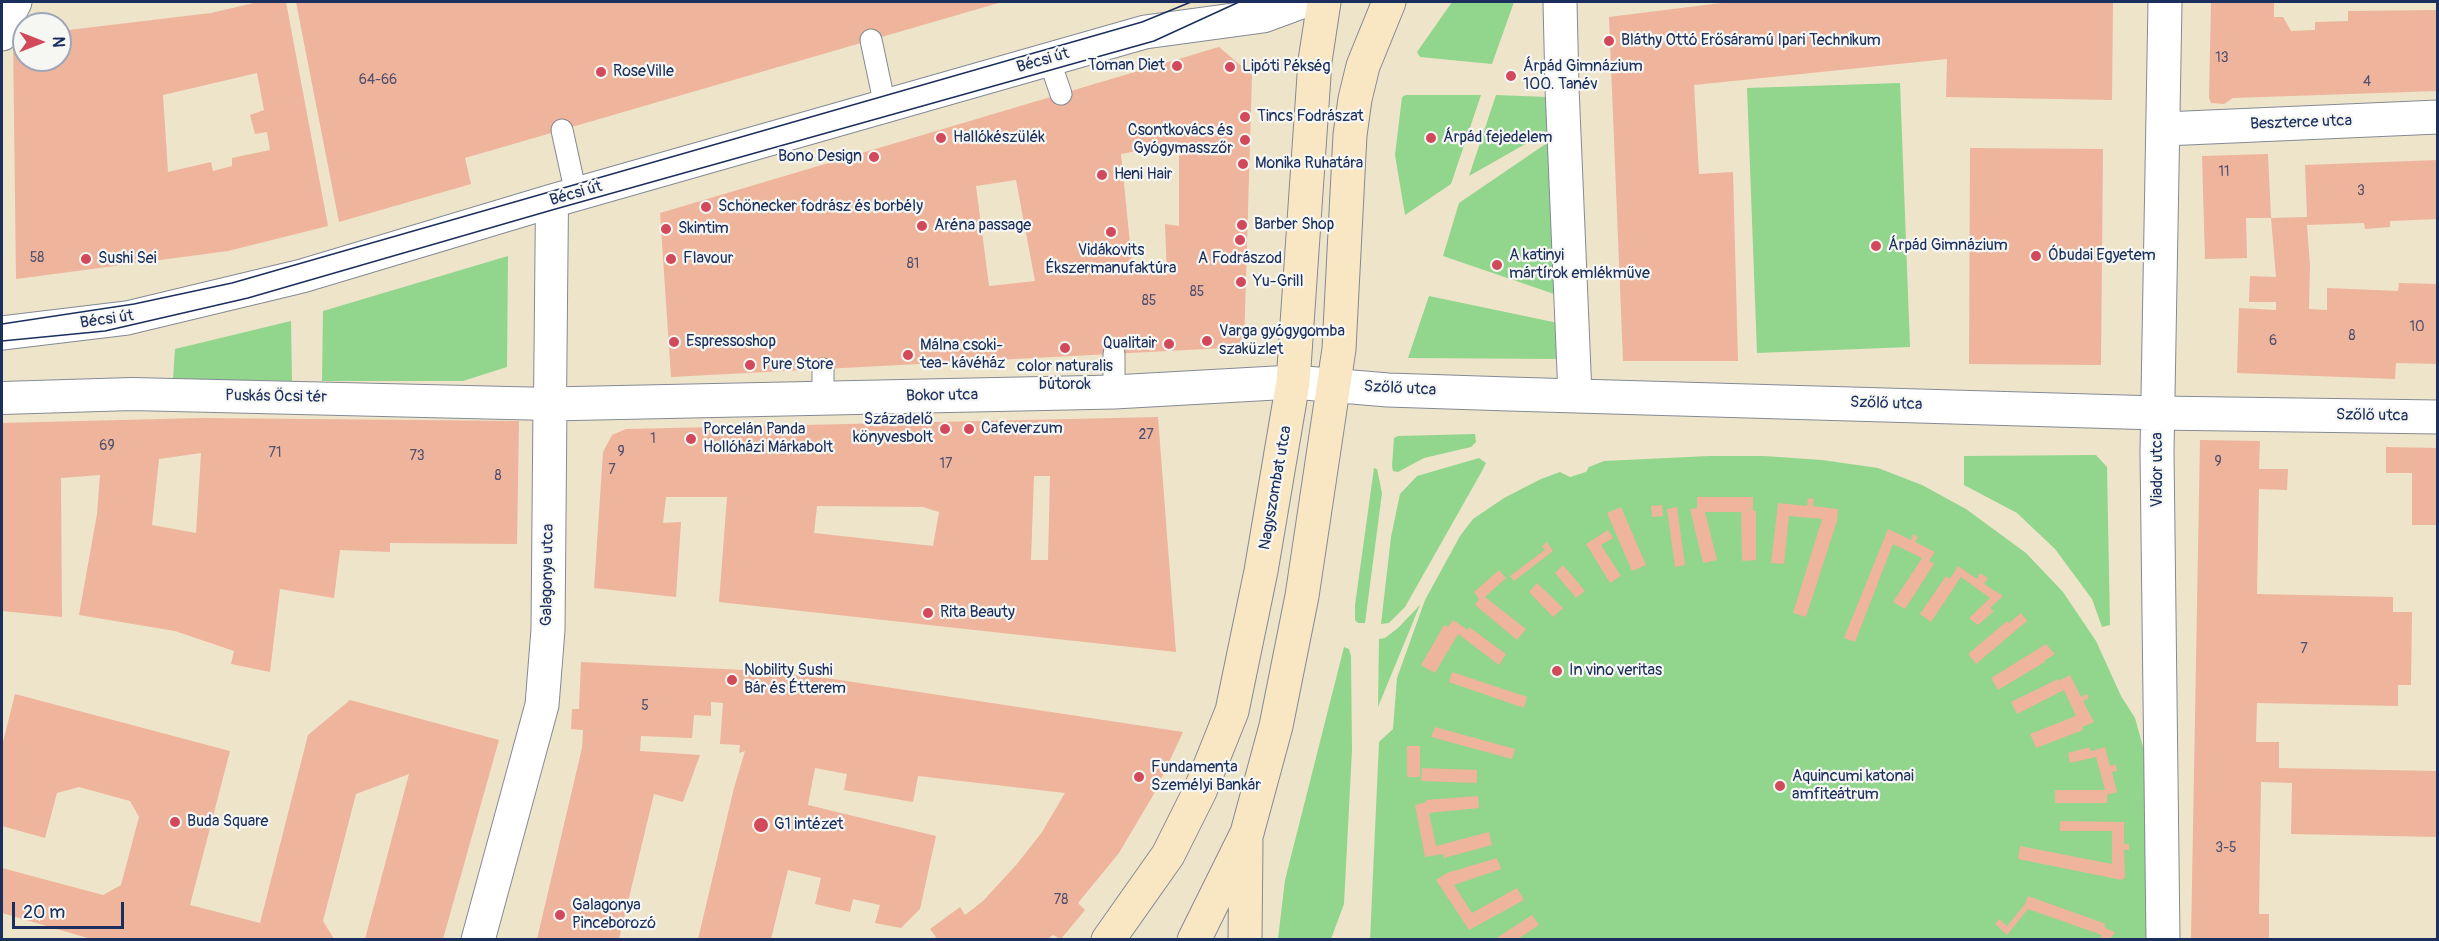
<!DOCTYPE html>
<html>
<head>
<meta charset="utf-8">
<style>
  body { margin:0 }
  #map { position:relative; width:2439px; height:941px; overflow:hidden; background:#eee4ca; font-family:Pangolin,sans-serif }
  canvas { display:block }
  .frame { position:absolute; inset:0; border:3px solid #1b2f5e; pointer-events:none }
  .north { position:absolute; left:12px; top:12px; width:60px; height:60px; box-sizing:border-box; background:#f6f6f2; border:2px solid #9ea6b7; border-radius:50%; rotate:90deg; font-size:16px; font-weight:700; line-height:24px; text-align:center; color:#1b2f5e }
  .north::after { content:''; display:block; margin:auto; width:21px; height:27px; background:#d1495b; clip-path:polygon(50% 0,100% 100%,50% 72%,0 100%) }
  .scale { position:absolute; left:12px; top:902px; width:112px; height:27px; box-sizing:border-box; border:3px solid #1b2f5e; border-top:0; padding-left:8px; font-size:18px; line-height:21px; white-space:nowrap; color:#1b2f5e; -webkit-text-stroke:4px #f6f6f2; paint-order:stroke }
</style>
</head>
<body>
<div id="map">
<canvas width="2439" height="941"></canvas>
<div class="frame"></div>
<div class="north">N</div>
<div class="scale">20 m</div>
</div>
<script>
const context = document.querySelector('canvas').getContext('2d');
context.lineJoin = 'round';
function fill(path, color) { context.fillStyle = color; context.fill(path, 'evenodd'); }
const toPath = rows => new Path2D(rows.map(r => 'M' + r).join(''));
function strokePath(path, color, width, dash) { context.strokeStyle = color; context.lineWidth = width; context.lineCap = dash ? 'butt' : 'round'; context.setLineDash(dash || []); context.stroke(path); }
function write(font, color, halo, rows, align = 'center') {
  context.font = font + ' Pangolin,sans-serif'; context.lineWidth = 4.5; context.setLineDash([]); context.textBaseline = 'middle'; context.strokeStyle = halo; context.fillStyle = color; for (const [text, x, y, turn = 0] of rows) {
    context.save(); context.translate(x, y); context.rotate((+turn || 0) * Math.PI / 180); context.textAlign = isNaN(turn) ? turn : align; if (halo) context.strokeText(text, 0, 0); context.fillText(text, 0, 0); context.restore();
  }
}
const green = toPath([
  [1452,2,1514,2,1492,64,1420,57,1417,52],
  [1900,83,1910,347,1757,353,1747,88],
  [1406,95,1481,95,1451,184,1405,215,1395,155,1402,97],
  [1496,95,1547,97,1550,130,1469,176],
  [1550,141,1557,295,1443,256,1459,203],
  [508,256,507,367,463,381,322,381,323,311],
  [1429,296,1558,323,1560,359,1408,358],
  [291,321,292,381,173,379,175,349],
  [1475,434,1476,442,1471,447,1424,458,1398,472,1393,471,1392,466,1394,438,1398,436],
  [2096,455,2107,467,2110,625,2102,627,2092,599,2055,549,2017,513,1964,485,1964,456],
  [1709,456,1764,456,1822,460,1878,468,1922,485,1966,509,2026,553,2063,592,2096,641,2121,696,2135,718,2149,768,2149,939,1370,940,1379,742,1393,729,1397,678,1425,600,1460,536,1473,519,1504,498,1541,479,1560,472,1570,477,1586,472,1589,467,1604,461],
  [1479,458,1486,463,1482,471,1405,607,1389,623,1381,624,1391,537,1400,494,1417,476],
  [1374,468,1377,469,1382,493,1365,623,1358,623,1355,620,1355,605],
  [1420,605,1378,707,1379,639,1385,638,1398,628],
  [1344,647,1349,649,1351,656,1352,750,1344,904,1331,939,1278,939,1285,880]
]);
const building = toPath([
  [258,2,286,2,328,226,228,251,16,279,13,36,24,35,24,60,60,60,60,31,211,13],
  [257,73,264,110,250,115,255,134,267,132,270,150,232,158,232,166,213,171,211,162,168,172,163,95],
  [296,2,1002,2,465,158,471,184,339,222],
  [1729,2,2113,2,2112,100,1946,97,1947,59,1694,85,1699,174,1733,172,1738,361,1623,361,1609,17],
  [2211,2,2274,2,2274,17,2283,17,2291,31,2315,30,2315,22,2348,21,2348,11,2438,10,2438,91,2233,98,2224,104,2211,103,2209,98],
  [1219,47,1252,75,1244,347,671,377,660,213],
  [1179,143,1179,226,1165,224,1167,275,1133,273,1121,154],
  [1016,180,1035,281,989,286,976,186],
  [1970,148,2103,149,2101,365,1969,364],
  [2268,154,2271,218,2307,217,2305,165,2438,160,2438,219,2390,221,2390,227,2365,229,2364,223,2307,225,2310,266,2309,309,2327,310,2327,288,2398,291,2399,283,2438,284,2438,364,2396,363,2395,379,2237,373,2239,308,2276,310,2276,302,2249,302,2250,276,2276,277,2271,218,2246,218,2247,258,2205,259,2202,156],
  [1158,417,1176,652,719,602,727,497,666,497,663,523,681,522,676,597,594,588,603,452,612,435,626,429],
  [1034,476,1050,476,1048,560,1031,560],
  [817,506,923,507,939,512,933,546,814,533],
  [201,418,519,421,517,544,390,543,390,552,340,550,334,598,280,589,270,672,231,664,234,651,175,631,79,615,97,514,100,475,61,478,62,617,2,611,2,423],
  [201,453,196,533,152,525,159,459],
  [2200,440,2260,441,2259,469,2288,469,2287,490,2259,489,2257,594,2393,597,2393,612,2412,612,2411,685,2398,685,2398,706,2257,703,2256,742,2279,742,2279,768,2438,771,2438,837,2291,834,2292,783,2261,782,2259,914,2269,914,2269,939,2191,939],
  [2386,447,2438,448,2438,525,2412,525,2412,473,2386,473],
  [1697,497,1753,497,1753,511,1756,511,1756,560,1742,561,1741,512,1705,512,1717,560,1703,563,1690,509,1697,508],
  [1808,498,1814,499,1813,506,1838,509,1837,521,1806,617,1793,613,1822,519,1789,516,1784,564,1771,563,1778,503,1807,506],
  [1662,505,1663,516,1652,517,1651,506],
  [1621,507,1646,565,1632,571,1607,513],
  [1677,507,1685,565,1675,567,1667,509],
  [1888,529,1911,540,1913,534,1918,537,1915,542,1935,552,1929,560,1934,564,1905,609,1893,602,1922,558,1893,544,1855,642,1844,638],
  [1608,530,1613,538,1601,545,1621,576,1610,583,1586,544],
  [1547,542,1553,551,1514,581,1510,576,1545,550,1542,546],
  [1563,565,1585,591,1576,598,1555,573],
  [1958,566,1977,579,1980,573,1988,578,1984,584,2003,596,1990,608,1994,611,1978,625,1969,618,1990,598,1961,577,1931,622,1920,614,1946,576,1950,579],
  [1499,570,1506,578,1485,597,1526,629,1517,640,1475,605,1479,599,1474,592],
  [1537,583,1563,608,1553,617,1529,592],
  [2021,613,2027,621,1976,664,1968,654,2007,621,2009,623],
  [1453,620,1468,630,1469,627,1506,654,1499,665,1458,634,1435,673,1421,665,1444,625,1448,627],
  [2046,644,2055,654,2044,661,2045,662,1998,690,1991,678],
  [581,662,744,670,833,679,1183,732,1155,792,1119,853,1078,903,1085,910,1061,939,1053,935,1048,939,933,939,936,937,930,929,960,907,965,915,983,901,1017,864,1042,832,1065,793,918,776,913,802,844,790,847,774,815,768,808,805,936,836,920,909,901,928,875,923,880,905,853,899,850,912,815,904,821,878,788,870,771,939,698,939,734,788,745,751,739,753,740,745,720,744,723,703,711,702,711,716,694,715,692,738,641,736,640,751,700,755,683,802,654,794,619,939,537,939,582,748,583,730,571,729,572,709,579,709],
  [1452,672,1527,697,1524,708,1449,682],
  [2070,675,2081,697,2087,694,2089,698,2083,701,2094,722,2082,727,2083,730,2036,748,2030,734,2076,716,2064,690,2017,714,2011,702,2058,679,2059,681],
  [15,694,230,751,190,905,260,923,308,735,350,700,499,740,443,939,365,939,409,774,356,794,323,921,334,939,91,939,2,913,2,868,103,895,121,885,139,817,130,801,79,787,57,793,45,838,2,826,2,746],
  [1435,727,1515,749,1512,759,1431,737],
  [1407,746,1420,746,1420,777,1407,777],
  [2090,747,2091,751,2105,747,2110,766,2116,764,2117,771,2112,772,2117,792,2107,795,2107,803,2055,803,2055,790,2105,790,2096,757,2070,763,2068,753],
  [1422,768,1477,770,1477,783,1421,781],
  [1478,796,1479,808,1429,813,1436,846,1489,832,1492,845,1444,858,1443,854,1425,857,1415,805,1426,802,1426,800],
  [2060,821,2124,822,2124,844,2129,844,2129,850,2124,850,2125,877,2122,880,2018,859,2020,846,2112,864,2112,831,2060,831],
  [1497,858,1501,869,1454,885,1472,913,1517,888,1524,900,1469,930,1436,880,1447,873],
  [2028,896,2106,924,2104,926,2107,929,2115,932,2110,939,2100,939,2102,935,2028,909,2007,935,1995,924,1999,919,2007,926,2025,904],
  [1532,915,1539,925,1518,939,1495,939]
]);
const service = toPath([
  [871,40,885,106],
  [1049,59,1061,94],
  [562,130,576,194],
  [1114,354,1114,392],
  [823,369,823,398]
]);
const pedestrian = toPath([
  [2,398,132,394,550,404,552,201]
]);
const minor = toPath([
  [1560,2,1562,87,1575,395],
  [2,34,6,19,15,2],
  [2164,129,2438,117],
  [478,940,542,705,548,630,550,404,1114,392,1293,382,1388,390,1509,394,2158,413,2438,417],
  [2163,940,2157,452,2165,2]
]);
const tertiary = toPath([
  [2,333,127,318,302,276,552,201,1145,32,1263,16,1301,2]
]);
const secondary = toPath([
  [1108,940,1168,855,1200,791,1232,711,1261,571,1293,382,1315,61,1324,2],
  [1194,940,1247,833,1276,726,1302,596,1339,349,1350,135,1355,99,1363,66,1389,2],
  [1245,940,1246,842]
]);
const tram = toPath([
  [2,324,134,304,232,283,1142,22,1191,2],
  [2,341,105,331,248,298,552,210,1154,41,1239,2]
]);
const markers = [
  [1609,41,6,"#d1495b"],
  [1177,66,6,"#d1495b"],
  [1230,67,6,"#d1495b"],
  [601,72,6,"#d1495b"],
  [1511,76,6,"#d1495b"],
  [1245,117,6,"#d1495b"],
  [941,138,6,"#d1495b"],
  [1431,138,6,"#d1495b"],
  [1245,140,6,"#d1495b"],
  [874,157,6,"#d1495b"],
  [1243,164,6,"#d1495b"],
  [1102,175,6,"#d1495b"],
  [706,207,6,"#d1495b"],
  [1242,225,6,"#d1495b"],
  [922,226,6,"#d1495b"],
  [666,229,6,"#d1495b"],
  [1111,232,6,"#d1495b"],
  [1240,240,6,"#d1495b"],
  [1876,246,6,"#d1495b"],
  [2036,256,6,"#d1495b"],
  [86,259,6,"#d1495b"],
  [671,259,6,"#d1495b"],
  [1497,265,6,"#d1495b"],
  [1241,282,6,"#d1495b"],
  [1207,341,6,"#d1495b"],
  [674,342,6,"#d1495b"],
  [1169,344,6,"#d1495b"],
  [1065,348,6,"#d1495b"],
  [908,355,6,"#d1495b"],
  [750,365,6,"#d1495b"],
  [945,429,6,"#d1495b"],
  [969,429,6,"#d1495b"],
  [691,439,6,"#d1495b"],
  [928,613,6,"#d1495b"],
  [1557,671,6,"#d1495b"],
  [732,680,6,"#d1495b"],
  [1139,777,6,"#d1495b"],
  [1780,786,6,"#d1495b"],
  [175,822,6,"#d1495b"],
  [761,825,8,"#d1495b"],
  [560,915,6,"#d1495b"]
];
const numberNames = [
  ["13",2222,58],
  ["64-66",378,80],
  ["4",2367,82],
  ["11",2224,172],
  ["3",2361,191],
  ["58",37,258],
  ["81",913,264],
  ["85",1197,292],
  ["85",1149,301],
  ["10",2417,327],
  ["8",2352,336],
  ["6",2273,341],
  ["27",1146,435],
  ["1",653,439],
  ["69",107,446],
  ["9",621,452],
  ["71",275,453],
  ["73",417,456],
  ["9",2218,462],
  ["17",946,464],
  ["7",612,470],
  ["8",498,476],
  ["7",2304,649],
  ["5",645,706],
  ["3-5",2226,848],
  ["78",1061,900]
];
const poiNames = [
  ["Bláthy Ottó Erősáramú Ipari Technikum",1621,41],
  ["Toman Diet",1165,66,"right"],
  ["Lipóti Pékség",1242,67],
  ["Árpád Gimnázium",1523,67],
  ["100. Tanév",1523,85],
  ["RoseVille",613,72],
  ["Tincs Fodrászat",1257,117],
  ["Csontkovács és",1233,131,"right"],
  ["Gyógymasszőr",1233,149,"right"],
  ["Hallókészülék",953,138],
  ["Árpád fejedelem",1443,138],
  ["Bono Design",862,157,"right"],
  ["Monika Ruhatára",1255,164],
  ["Heni Hair",1114,175],
  ["Schönecker fodrász és borbély",718,207],
  ["Barber Shop",1254,225],
  ["Aréna passage",934,226],
  ["Skintim",678,229],
  ["Árpád Gimnázium",1888,246],
  ["Vidákovits",1111,251,"center"],
  ["Ékszermanufaktúra",1111,269,"center"],
  ["A katinyi",1509,256],
  ["mártírok emlékműve",1509,274],
  ["Óbudai Egyetem",2048,256],
  ["Sushi Sei",98,259],
  ["Flavour",683,259],
  ["A Fodrászod",1240,259,"center"],
  ["Yu-Grill",1253,282],
  ["Varga gyógygomba",1219,332],
  ["szaküzlet",1219,350],
  ["Espressoshop",686,342],
  ["Qualitair",1157,344,"right"],
  ["Málna csoki-",920,346],
  ["tea- kávéház",920,364],
  ["Pure Store",762,365],
  ["color naturalis",1065,367,"center"],
  ["bútorok",1065,385,"center"],
  ["Századelő",933,420,"right"],
  ["könyvesbolt",933,438,"right"],
  ["Cafeverzum",981,429],
  ["Porcelán Panda",703,430],
  ["Hollóházi Márkabolt",703,448],
  ["Rita Beauty",940,613],
  ["Nobility Sushi",744,671],
  ["Bár és Étterem",744,689],
  ["In vino veritas",1569,671],
  ["Fundamenta",1151,768],
  ["Személyi Bankár",1151,786],
  ["Aquincumi katonai",1792,777],
  ["amfiteátrum",1792,795],
  ["Buda Square",187,822],
  ["G1 intézet",774,825],
  ["Galagonya",572,906],
  ["Pinceborozó",572,924]
];
const streetNames = [
  ["Bécsi út",1043,61,-16],
  ["Beszterce utca",2301,123,-2],
  ["Bécsi út",576,194,-16],
  ["Bécsi út",107,320,-8],
  ["Szőlő utca",1400,389,3],
  ["Bokor utca",942,396,-1],
  ["Puskás Öcsi tér",276,397,1],
  ["Szőlő utca",1886,404,2],
  ["Szőlő utca",2372,416,1],
  ["Viador utca",2158,470,-90],
  ["Nagyszombat utca",1276,488,-80],
  ["Galagonya utca",548,575,-89]
];
fill(green, '#92d58d');
fill(building, '#eeb49c');
strokePath(service, '#848a94', 23);
strokePath(pedestrian, '#848a94', 34);
strokePath(minor, '#848a94', 35);
strokePath(tertiary, '#848a94', 35);
strokePath(secondary, '#848a94', 35);
strokePath(service, '#fff', 21);
strokePath(pedestrian, '#fff', 32);
strokePath(minor, '#fff', 33);
strokePath(tertiary, '#fff', 33);
strokePath(secondary, '#f9e7c3', 33);
strokePath(tram, '#1b2f5e', 1.5);
for (const [x, y, r, color] of markers) { const dot = new Path2D(); dot.arc(x, y, r, 0, 2 * Math.PI); context.fillStyle = color; context.fill(dot); strokePath(dot, '#f6f6f2', 2); }
write('14px', '#50506e', null, numberNames);
write('16px', '#1b2f5e', '#f6f6f2', poiNames, 'left');
write('16px', '#1b2f5e', '#f6f6f2', streetNames);
</script>
</body>
</html>
